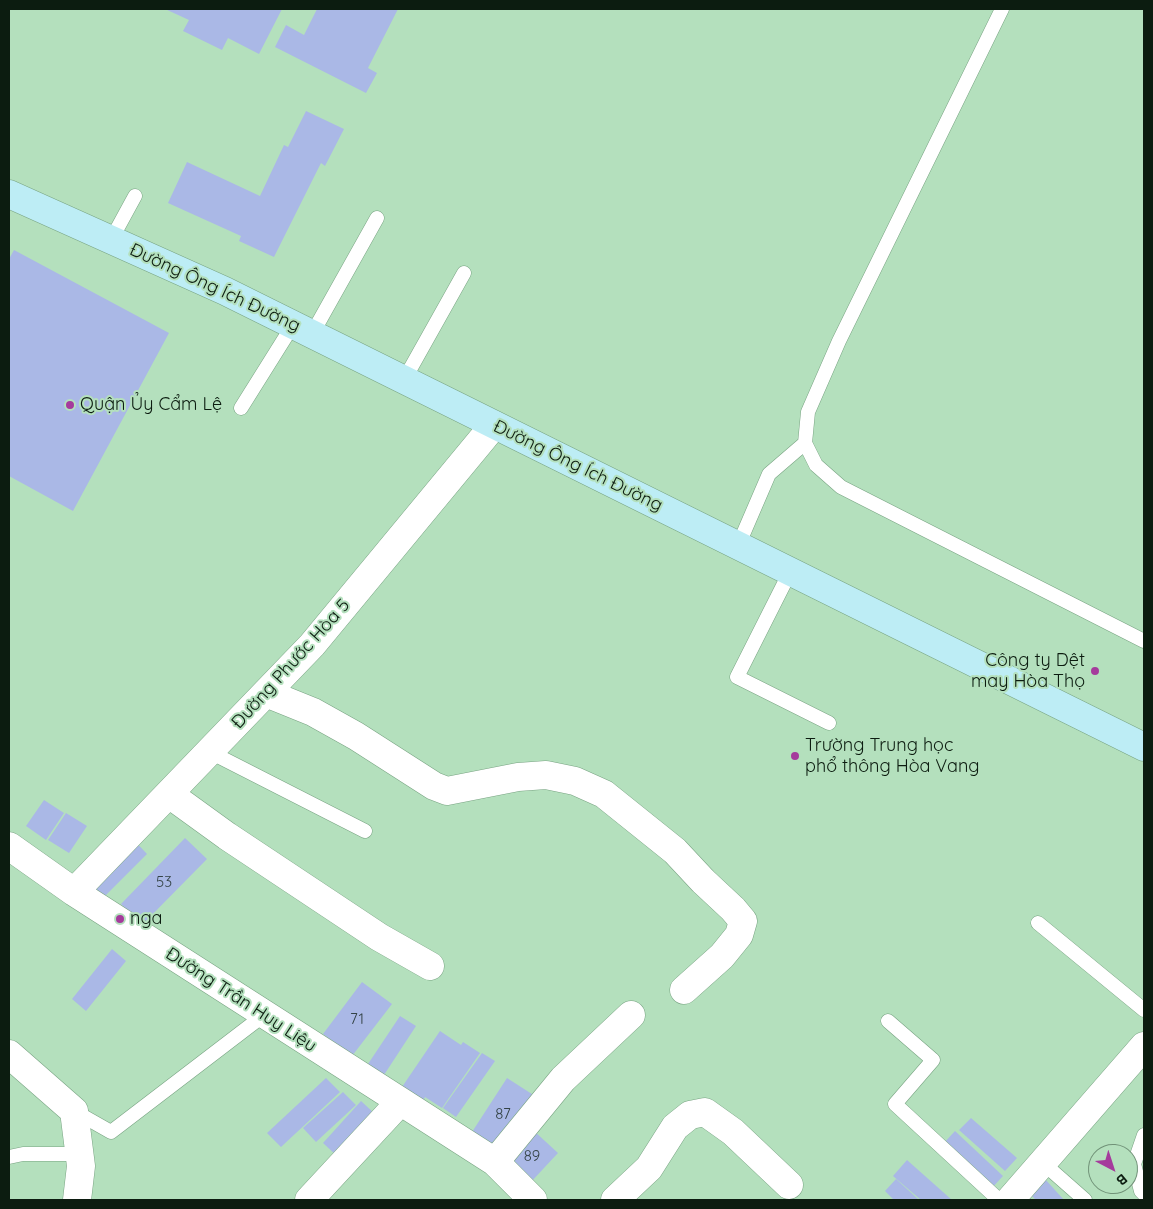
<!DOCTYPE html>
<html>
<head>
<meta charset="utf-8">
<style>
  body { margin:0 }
  #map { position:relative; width:1153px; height:1209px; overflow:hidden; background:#b4e0bd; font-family:Quicksand,sans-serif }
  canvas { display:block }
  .frame { position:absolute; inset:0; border:10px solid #0c1c10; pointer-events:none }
  .north { position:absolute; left:1088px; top:1144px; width:50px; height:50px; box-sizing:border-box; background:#b4e0bd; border:1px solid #719278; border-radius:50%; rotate:140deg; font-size:14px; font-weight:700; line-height:20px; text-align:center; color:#0c1c10 }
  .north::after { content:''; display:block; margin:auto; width:18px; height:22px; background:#a53b9c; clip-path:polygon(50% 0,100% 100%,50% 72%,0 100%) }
</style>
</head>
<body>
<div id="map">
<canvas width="1153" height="1209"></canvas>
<div class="frame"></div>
<div class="north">B</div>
</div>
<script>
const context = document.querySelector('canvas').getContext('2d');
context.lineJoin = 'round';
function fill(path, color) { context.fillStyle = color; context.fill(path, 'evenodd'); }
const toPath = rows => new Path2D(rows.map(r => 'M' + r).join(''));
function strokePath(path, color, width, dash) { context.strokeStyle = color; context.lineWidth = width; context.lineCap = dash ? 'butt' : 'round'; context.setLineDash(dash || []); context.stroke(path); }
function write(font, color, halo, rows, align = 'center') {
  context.font = font + ' Quicksand,sans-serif'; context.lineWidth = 4; context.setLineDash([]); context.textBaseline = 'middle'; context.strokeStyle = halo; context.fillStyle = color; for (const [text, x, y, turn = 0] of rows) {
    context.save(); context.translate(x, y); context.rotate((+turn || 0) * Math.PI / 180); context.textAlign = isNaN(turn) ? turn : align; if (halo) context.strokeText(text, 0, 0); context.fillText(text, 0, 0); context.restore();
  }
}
const building = toPath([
  [165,9,282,9,259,54,228,38,222,50,183,31,189,20],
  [317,9,398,9,368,68,377,73,366,93,275,47,286,25,304,35],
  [306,111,344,129,325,166,321,163,274,257,239,241,241,236,168,203,187,162,260,196,284,145,288,147],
  [14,250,169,333,73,511,9,476,9,259],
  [44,800,64,813,46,840,26,826],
  [66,813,87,826,69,853,48,840],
  [132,838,147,854,100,901,84,886],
  [185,838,207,859,142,925,121,904],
  [112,949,126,961,86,1011,72,999],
  [362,982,392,1004,352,1056,323,1034],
  [400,1016,416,1026,382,1078,366,1067],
  [440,1031,461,1045,463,1042,480,1053,442,1108,425,1097,423,1101,402,1087],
  [482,1053,495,1061,456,1117,443,1108],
  [326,1078,340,1092,281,1147,267,1133],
  [507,1078,535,1096,501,1150,472,1132],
  [343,1092,356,1105,316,1142,303,1128],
  [361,1101,375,1114,337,1156,323,1143],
  [971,1118,1017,1158,1005,1171,959,1130],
  [533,1130,558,1153,530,1183,505,1159],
  [955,1131,1003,1176,991,1189,943,1144],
  [907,1160,952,1200,921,1200,893,1176],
  [896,1179,919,1200,894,1200,885,1191],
  [1045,1179,1064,1200,1036,1200,1029,1193]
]);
const lane = toPath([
  [1002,9,839,341,808,412,805,443,816,465,841,487,1144,641],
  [111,240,135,196],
  [312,334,377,218],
  [404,380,464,273],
  [241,408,293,325],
  [738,546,769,474,805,443],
  [790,572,737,677,829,723],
  [210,752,365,831],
  [1038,923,1144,1010],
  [888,1021,933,1060,895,1104,999,1200],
  [74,1111,111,1132,264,1015],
  [1144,1135,1134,1164,1141,1191,1144,1194],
  [9,1157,23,1154,79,1154],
  [1043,1163,1085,1200]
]);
const street = toPath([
  [266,693,313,712,356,736,434,786,447,791,518,777,546,775,575,781,604,794,675,851,703,881,733,909,743,921,739,935,722,956,684,990],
  [169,794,227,836,379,937,430,966],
  [9,846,74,892,495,1162,533,1200],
  [74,892,312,645,494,425],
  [9,1054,74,1111,81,1166,77,1200],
  [495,1162,563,1079,631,1015],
  [309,1200,400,1102],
  [615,1200,649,1168,675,1127,690,1115,705,1112,733,1132,789,1185],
  [1010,1200,1144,1046]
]);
const secondary = toPath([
  [9,194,225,291,1144,747]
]);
const markers = [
  [70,405,5,"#a53b9c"],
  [1095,671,5,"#a53b9c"],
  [795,756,5,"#a53b9c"],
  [120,919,5,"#a53b9c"]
];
const numberNames = [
  ["53",164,882],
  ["71",357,1019],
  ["87",503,1114],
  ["89",532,1156]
];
const streetNames = [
  ["Đường Ông Ích Đường",215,288,25],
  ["Đường Ông Ích Đường",578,466,26],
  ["Đường Phước Hòa 5",291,664,-48],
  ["Đường Trần Huy Liệu",241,1000,33]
];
const poiNames = [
  ["Quận Ủy Cẩm Lệ",80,405],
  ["Công ty Dệt",1085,661,"right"],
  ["may Hòa Thọ",1085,682,"right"],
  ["Trường Trung học",805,746],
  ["phổ thông Hòa Vang",805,767],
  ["nga",130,919]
];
fill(building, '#aab8e6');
strokePath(lane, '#78a382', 15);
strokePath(street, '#78a382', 29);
strokePath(secondary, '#78a382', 29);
strokePath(lane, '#fff', 14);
strokePath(street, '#fff', 28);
strokePath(secondary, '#bdedf5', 28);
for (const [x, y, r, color] of markers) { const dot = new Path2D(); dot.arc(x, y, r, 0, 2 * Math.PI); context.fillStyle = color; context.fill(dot); strokePath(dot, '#b4e0bd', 2); }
write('15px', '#344346', null, numberNames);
write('18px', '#0c1c10', '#b4e0bd', streetNames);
write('18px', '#0c1c10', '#b4e0bd', poiNames, 'left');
</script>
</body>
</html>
